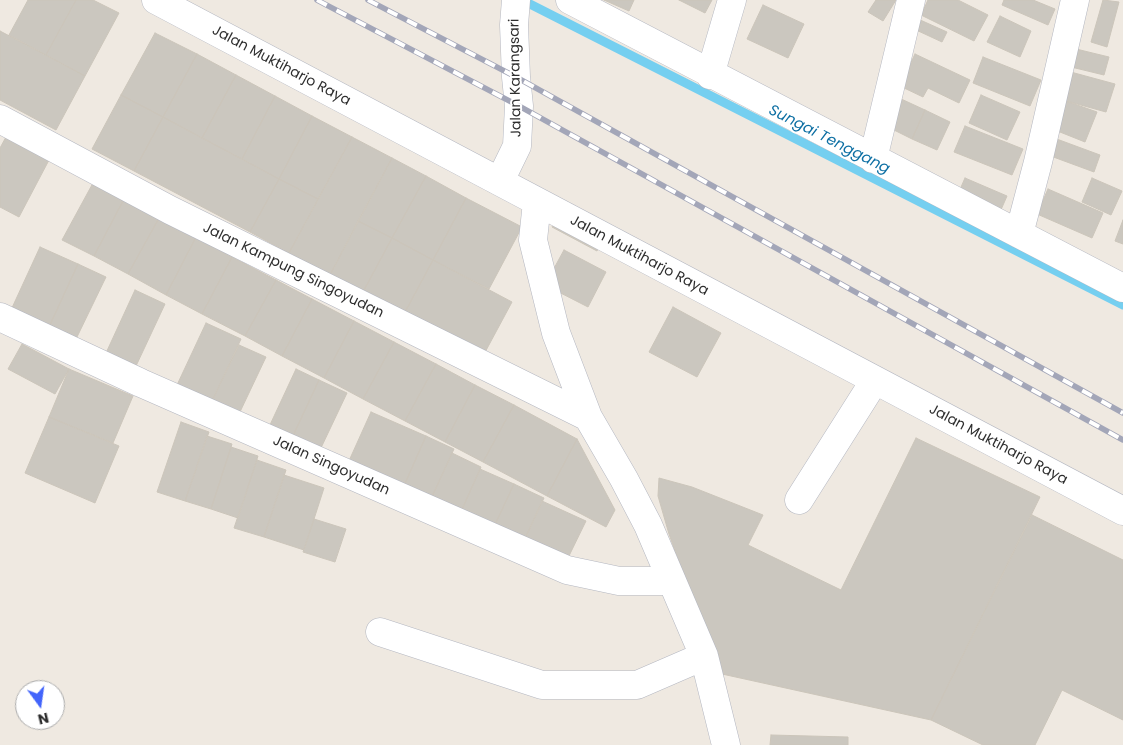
<!DOCTYPE html>
<html>
<head>
<meta charset="utf-8">
<style>
  body { margin:0 }
  #map { position:relative; width:1123px; height:745px; overflow:hidden; background:#efe9e1; font-family:Poppins,sans-serif }
  canvas { display:block }
  .north { position:absolute; left:15px; top:680px; width:50px; height:50px; box-sizing:border-box; background:#fff; border:1px solid #ababab; border-radius:50%; rotate:166deg; font-size:14px; font-weight:700; line-height:20px; text-align:center; color:#2e2e2e }
  .north::after { content:''; display:block; margin:auto; width:18px; height:22px; background:#4264fb; clip-path:polygon(50% 0,100% 100%,50% 72%,0 100%) }
</style>
</head>
<body>
<div id="map">
<canvas width="1123" height="745"></canvas>
<div class="north">N</div>
</div>
<script>
const context = document.querySelector('canvas').getContext('2d');
context.lineJoin = 'round';
const toPath = rows => new Path2D(rows.map(r => 'M' + r).join(''));
function strokePath(path, color, width, dash) { context.strokeStyle = color; context.lineWidth = width; context.lineCap = dash ? 'butt' : 'round'; context.setLineDash(dash || []); context.stroke(path); }
function fill(path, color) { context.fillStyle = color; context.fill(path, 'evenodd'); }
function write(font, color, halo, rows, align = 'center') {
  context.font = font + ' Poppins,sans-serif'; context.lineWidth = 4; context.setLineDash([]); context.textBaseline = 'middle'; context.strokeStyle = halo; context.fillStyle = color; for (const [text, x, y, turn = 0] of rows) {
    context.save(); context.translate(x, y); context.rotate((+turn || 0) * Math.PI / 180); context.textAlign = isNaN(turn) ? turn : align; if (halo) context.strokeText(text, 0, 0); context.fillText(text, 0, 0); context.restore();
  }
}
const stream = toPath([
  [522,0,1123,305]
]);
const building = toPath([
  [28,0,76,0,46,55,9,35,28,0],
  [76,0,93,0,119,13,85,76,46,55,76,0],
  [604,0,634,0,629,11,604,0],
  [679,0,712,0,705,13,679,0],
  [876,0,896,0,883,21,868,12,876,0],
  [928,0,958,0,988,15,974,41,921,15,928,0],
  [1004,0,1033,0,1055,9,1048,25,1002,5,1004,0],
  [1103,0,1119,2,1107,47,1091,42,1103,0],
  [763,5,804,24,788,58,747,39,763,5],
  [1000,16,1031,31,1020,57,987,42,1000,16],
  [918,19,947,32,942,42,914,29,918,19],
  [0,31,85,76,56,130,0,100,0,31],
  [155,33,197,54,163,117,121,95,155,33],
  [1072,48,1109,57,1104,75,1067,66,1072,48],
  [197,54,236,75,202,138,163,117,197,54],
  [915,54,970,80,959,103,928,88,923,97,900,86,915,54],
  [983,57,1041,80,1030,106,973,83,983,57],
  [1067,71,1115,84,1106,112,1059,99,1067,71],
  [236,75,275,96,242,159,202,138,236,75],
  [121,95,163,117,134,171,92,149,121,95],
  [981,95,1020,112,1007,140,969,123,981,95],
  [275,96,312,116,279,179,242,159,275,96],
  [899,98,925,110,912,139,886,126,899,98],
  [1066,101,1097,112,1085,142,1055,130,1066,101],
  [925,110,950,122,937,150,912,139,925,110],
  [312,116,352,137,318,199,279,179,312,116],
  [163,117,279,179,250,232,134,171,163,117],
  [965,126,1023,149,1012,175,954,152,965,126],
  [6,137,49,160,19,217,0,207,0,148,6,137],
  [352,137,392,158,330,275,289,253,352,137],
  [1054,138,1100,155,1094,172,1048,155,1054,138],
  [392,158,426,176,392,238,358,221,392,158],
  [426,176,466,198,433,260,392,238,426,176],
  [965,178,1007,196,1000,212,958,194,965,178],
  [1092,178,1122,191,1111,215,1082,202,1092,178],
  [279,179,318,199,289,253,250,232,279,179],
  [93,183,124,199,94,256,62,240,93,183],
  [1048,189,1103,213,1092,238,1037,214,1048,189],
  [466,198,522,227,489,289,433,260,466,198],
  [124,199,159,218,128,274,94,256,124,199],
  [159,218,196,237,166,295,128,274,159,218],
  [557,218,601,242,597,251,552,227,557,218],
  [1123,220,1123,244,1115,241,1123,220],
  [358,221,392,238,363,292,330,275,358,221],
  [196,237,232,257,202,314,166,295,196,237],
  [392,238,433,260,404,314,363,292,392,238],
  [40,247,78,264,49,327,11,310,40,247],
  [564,250,606,272,588,307,545,285,564,250],
  [232,257,276,280,245,336,202,314,232,257],
  [433,260,512,302,483,356,404,314,433,260],
  [78,264,106,277,76,339,49,327,78,264],
  [276,280,312,299,282,356,245,336,276,280],
  [135,290,165,304,136,366,106,353,135,290],
  [312,299,354,321,324,378,282,356,312,299],
  [673,307,721,333,697,377,649,352,673,307],
  [354,321,394,342,363,399,324,378,354,321],
  [206,323,241,339,212,401,177,385,206,323],
  [394,342,436,364,405,421,363,399,394,342],
  [22,344,69,369,55,394,8,369,22,344],
  [239,345,266,357,239,414,212,401,239,345],
  [436,364,475,385,445,442,405,421,436,364],
  [69,369,133,396,113,443,49,417,69,369],
  [296,369,319,380,292,438,269,427,296,369],
  [319,380,347,393,320,450,292,438,319,380],
  [475,385,514,405,483,462,445,442,475,385],
  [514,405,577,439,547,496,483,462,514,405],
  [371,412,426,436,403,488,348,463,371,412],
  [49,417,119,446,95,503,25,473,49,417],
  [181,422,209,432,185,501,157,492,181,422],
  [207,436,232,444,211,509,185,501,207,436],
  [426,436,454,449,430,501,403,488,426,436],
  [916,438,1040,497,931,720,722,674,695,607,669,534,658,496,659,478,692,487,763,515,748,545,841,590,916,438],
  [577,439,615,510,606,527,547,496,577,439],
  [231,447,258,456,238,518,211,509,231,447],
  [452,453,481,467,460,514,430,501,452,453],
  [257,460,286,470,264,537,234,528,257,460],
  [480,469,514,484,493,529,460,514,480,469],
  [284,475,324,488,304,550,264,537,284,475],
  [514,484,544,498,523,543,493,529,514,484],
  [542,501,586,521,566,562,523,543,542,501],
  [1032,515,1123,560,1123,720,1062,690,1035,745,983,745,931,720,1032,515],
  [314,519,346,529,335,562,303,552,314,519],
  [771,735,848,737,848,745,770,745,771,735]
]);
const minor = toPath([
  [156,0,1123,511],
  [570,0,1123,288],
  [710,75,732,0],
  [0,119,170,210,588,417],
  [873,159,911,0],
  [500,181,517,146,519,106,516,77,514,25,516,0],
  [537,202,533,240,556,333,588,417,624,479,648,525,704,656,726,745],
  [1019,234,1038,162,1075,0],
  [0,317,141,383,567,570,619,581,671,581],
  [799,500,875,380],
  [380,632,542,685,637,685,704,656]
]);
const rail = toPath([
  [317,0,519,106,1123,440],
  [368,0,516,77,1123,413]
]);
const streetNames = [
  ["Jalan Muktiharjo Raya",281,66,28],
  ["Jalan Karangsari",516,78,-91],
  ["Jalan Muktiharjo Raya",639,256,28],
  ["Jalan Kampung Singoyudan",293,271,26],
  ["Jalan Muktiharjo Raya",998,445,28],
  ["Jalan Singoyudan",331,466,24]
];
const waterNames = [
  ["Sungai Tenggang",829,140,27]
];
strokePath(stream, '#75cff0', 9);
fill(building, '#cbc7bf');
strokePath(building, '#cbc5ba', 1);
strokePath(minor, '#b4b7c1', 29);
strokePath(minor, '#fff', 28);
strokePath(rail, '#a3a6b8', 5.5);
strokePath(rail, '#fff', 4, [11]);
write('14px', '#2e2e2e', '#fff', streetNames);
write('italic 15px', '#0d6fa3', '#fff', waterNames);
</script>
</body>
</html>
